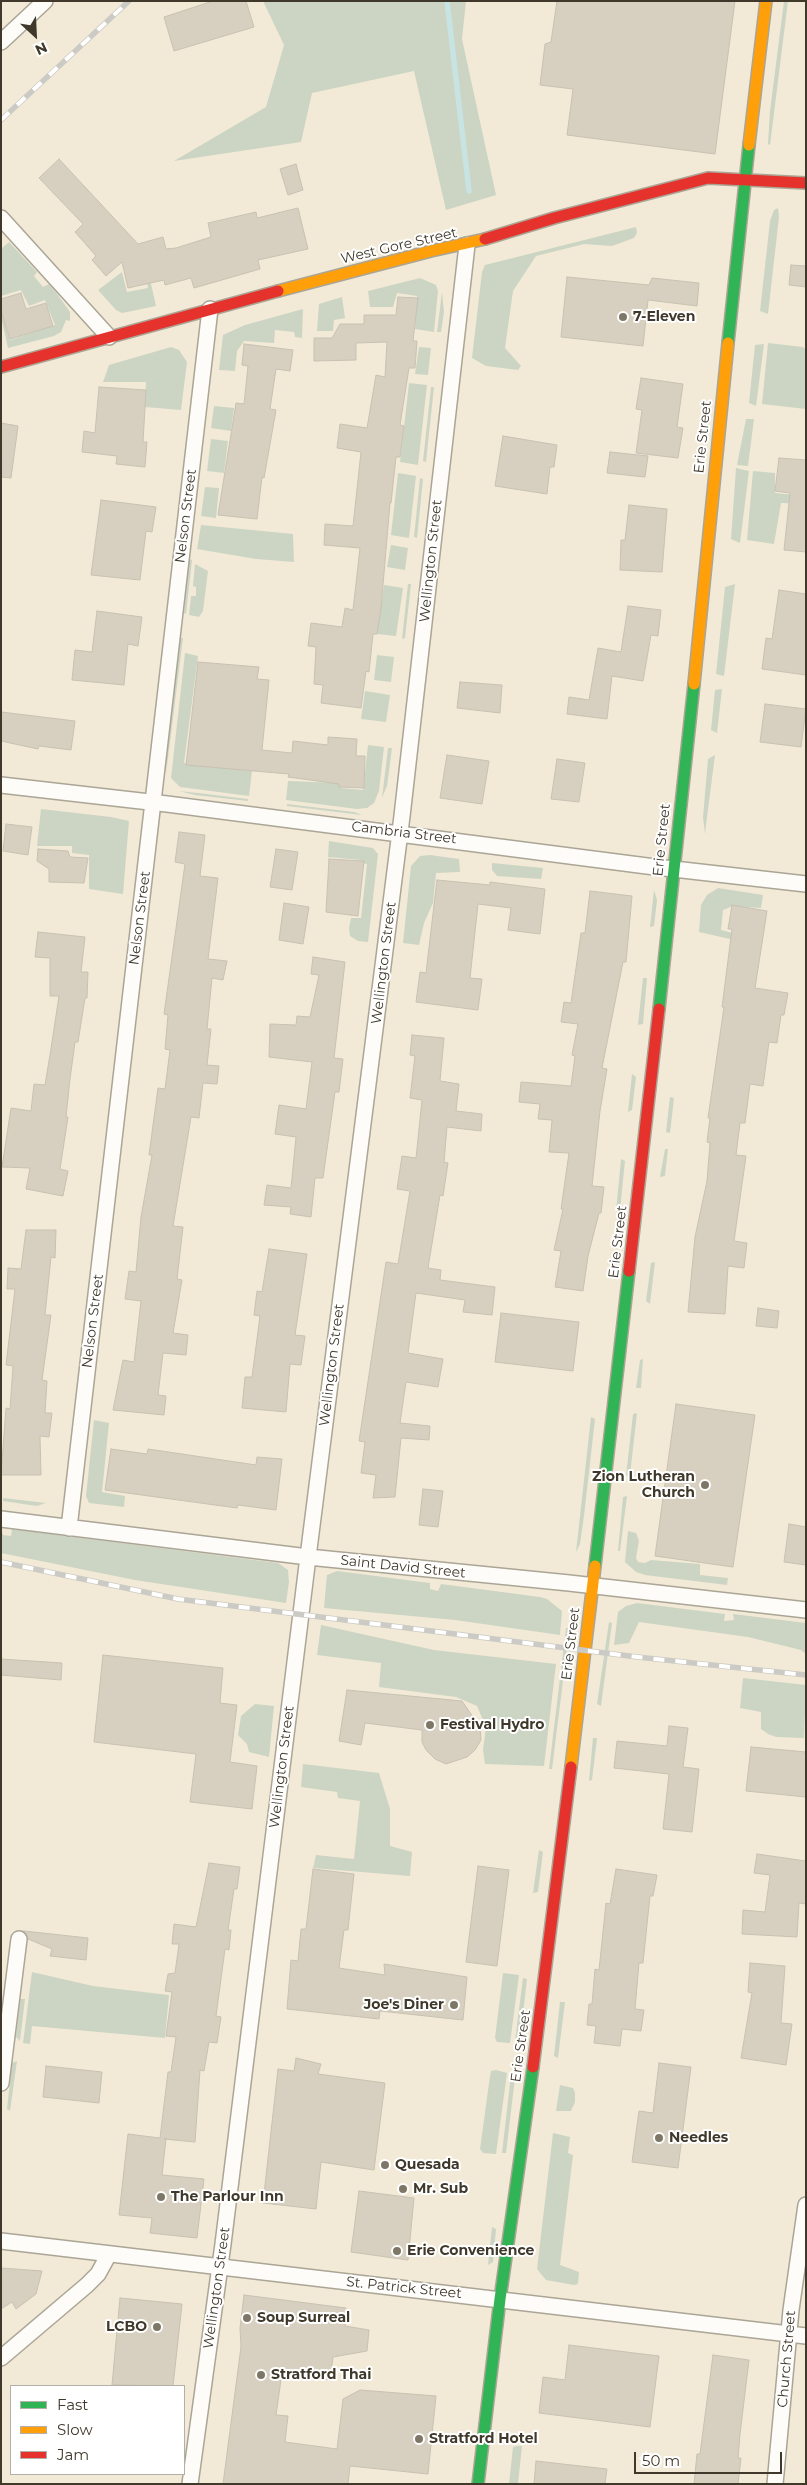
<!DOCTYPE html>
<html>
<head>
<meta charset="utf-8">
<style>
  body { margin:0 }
  #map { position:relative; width:807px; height:2485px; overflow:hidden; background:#f2ead7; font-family:Montserrat,sans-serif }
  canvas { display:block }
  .frame { position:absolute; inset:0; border:2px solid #40392b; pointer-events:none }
  .legend { position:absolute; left:10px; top:2385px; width:175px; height:90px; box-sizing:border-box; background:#fff; border:1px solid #b3b0aa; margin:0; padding:6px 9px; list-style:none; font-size:15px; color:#40392b }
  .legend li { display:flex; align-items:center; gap:10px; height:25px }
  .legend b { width:25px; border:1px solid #b3b0aa }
  .north { position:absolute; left:10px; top:10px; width:50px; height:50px; -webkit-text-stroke:4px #fff; paint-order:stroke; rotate:155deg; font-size:14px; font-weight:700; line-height:20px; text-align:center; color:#40392b }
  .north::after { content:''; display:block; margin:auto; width:18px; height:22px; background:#40392b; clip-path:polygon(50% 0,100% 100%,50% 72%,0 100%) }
  .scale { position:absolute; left:634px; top:2452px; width:148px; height:22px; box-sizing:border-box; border:2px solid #40392b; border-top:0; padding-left:6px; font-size:15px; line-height:18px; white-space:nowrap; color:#40392b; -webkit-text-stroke:4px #fff; paint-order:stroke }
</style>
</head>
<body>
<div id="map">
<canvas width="807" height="2485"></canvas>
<div class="frame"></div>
<ul class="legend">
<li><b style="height:6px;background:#30b455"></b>Fast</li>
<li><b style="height:6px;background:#ff9f0a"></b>Slow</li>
<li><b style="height:6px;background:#e5322d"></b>Jam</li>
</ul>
<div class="north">N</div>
<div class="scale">50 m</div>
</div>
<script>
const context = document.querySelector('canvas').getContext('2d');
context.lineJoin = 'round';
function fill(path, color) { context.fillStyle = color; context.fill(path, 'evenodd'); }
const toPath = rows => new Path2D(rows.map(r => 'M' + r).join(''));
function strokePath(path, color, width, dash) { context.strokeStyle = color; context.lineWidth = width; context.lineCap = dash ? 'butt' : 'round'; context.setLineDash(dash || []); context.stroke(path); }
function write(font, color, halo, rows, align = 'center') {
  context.font = font + ' Montserrat,sans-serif'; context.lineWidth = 4; context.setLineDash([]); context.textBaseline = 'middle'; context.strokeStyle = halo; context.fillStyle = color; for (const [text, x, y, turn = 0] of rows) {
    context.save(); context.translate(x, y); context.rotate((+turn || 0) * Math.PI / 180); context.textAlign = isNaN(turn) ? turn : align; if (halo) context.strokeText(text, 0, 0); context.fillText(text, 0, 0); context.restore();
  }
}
const green = toPath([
  [263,1,466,1,462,39,496,195,446,210,414,71,312,93,301,142,174,161,266,107,284,45],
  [784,1,788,1,770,145,768,144,770,111],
  [778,208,779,217,768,314,760,311,770,221,774,210],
  [636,227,637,233,634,238,612,246,584,244,536,256,513,291,505,348,521,366,518,370,486,366,472,358,482,272,485,265],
  [9,242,37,272,34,276,43,287,49,284,55,291,70,312,70,321,66,320,61,332,54,336,8,348,1,317,3,317,10,340,55,325,45,300,29,306,21,290,1,296,1,249],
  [147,266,156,306,122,313,116,310,98,290,122,272,127,292,148,288,144,268],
  [420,278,436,285,438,291,434,332,415,329,417,296,397,293,393,307,370,307,368,291],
  [442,292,444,312,441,332,437,332],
  [342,297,345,318,334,320,333,331,317,331,319,304],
  [303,309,302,338,295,337,294,332,275,330,274,343,244,341,237,351,235,371,219,370,223,335,245,325],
  [768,343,803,347,806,350,806,409,762,404],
  [764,344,756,406,749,403,755,345],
  [171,347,179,350,187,362,181,410,145,407,146,382,103,382,109,365],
  [419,347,431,348,428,375,415,374],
  [409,383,427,385,418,465,400,462],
  [431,387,434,387,426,462,423,461],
  [214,406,234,408,231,431,211,428],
  [746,419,754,419,748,466,737,465],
  [211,439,228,441,224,473,207,471],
  [736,468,749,471,740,543,731,539],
  [753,471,775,473,775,493,806,496,806,504,781,503,774,544,747,540],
  [398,473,416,476,409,538,391,535],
  [420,478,423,479,417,538,414,537],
  [205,487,219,488,216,518,201,516],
  [201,525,293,534,294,562,256,559,197,549],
  [391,545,408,548,405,570,387,567],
  [189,559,192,560,186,614,184,613],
  [195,564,208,571,203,611,199,617,189,615,191,596,196,596,196,587,193,586],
  [408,584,411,584,405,638,402,639],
  [735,584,724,676,716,674,725,587],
  [384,585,403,588,396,636,377,634],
  [180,638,183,638,166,774,167,750],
  [185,653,198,656,184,763,252,771,249,796,180,787,171,778],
  [377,655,394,657,391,682,374,680],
  [722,689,717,733,711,730,715,690],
  [365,691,390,695,386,722,361,719],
  [368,745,384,747,379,791,374,803,367,808,357,809,286,800,288,781,338,783,341,788,363,790],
  [388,748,392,748,387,786,382,798],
  [715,755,707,817,705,834,703,817,708,759],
  [179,791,198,793,248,799,248,801,195,795],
  [287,804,354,812,362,815,287,806],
  [41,809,111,817,129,821,123,894,89,889,89,855,72,853,72,846,37,846],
  [329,841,373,848,378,854,368,942,358,941,350,936,349,928,351,918,361,918,367,864,362,863,361,860,328,857],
  [430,855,459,859,460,872,436,873,433,903,424,923,419,945,403,943,411,866,420,856],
  [492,863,543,868,541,879,497,876,492,870],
  [718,888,763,895,761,908,733,906,723,910,721,930,763,941,761,946,699,932,701,905,707,895],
  [654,890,657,900,654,926,650,927],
  [643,978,647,978,643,1024,638,1025],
  [632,1074,636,1077,632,1110,628,1112],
  [670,1097,674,1098,670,1133,666,1132],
  [665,1149,668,1149,665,1176,660,1177],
  [621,1159,625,1161,620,1210,616,1212],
  [655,1262,650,1304,646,1301,651,1263],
  [643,1359,641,1388,636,1388,640,1360],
  [637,1413,630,1475,626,1476,633,1414],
  [591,1417,595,1419,584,1516,580,1544,576,1552],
  [94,1420,109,1423,102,1492,125,1496,124,1507,89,1503,86,1496],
  [627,1496,620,1551,618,1551,623,1497],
  [3,1498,46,1503,37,1506,3,1501],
  [1,1528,3,1535,11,1536,12,1529,278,1563,288,1570,289,1582,286,1603,135,1580,1,1553],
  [628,1531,636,1533,639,1541,636,1558,638,1562,645,1563,651,1560,700,1564,700,1575,728,1578,727,1585,645,1575,636,1572,625,1562],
  [337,1571,430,1583,430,1589,438,1591,441,1584,540,1597,547,1599,562,1611,560,1635,455,1620,324,1608,327,1575],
  [637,1603,725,1614,724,1621,734,1620,733,1614,806,1623,806,1654,801,1650,748,1637,639,1622,629,1643,614,1645,618,1612,626,1606],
  [609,1622,612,1623,601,1706,597,1704],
  [321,1625,434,1650,556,1664,544,1766,485,1764,483,1750,486,1727,477,1706,456,1697,379,1687,381,1663,317,1655],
  [566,1628,569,1628,569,1633,552,1769,549,1769],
  [743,1678,806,1685,804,1738,776,1737,768,1734,761,1729,761,1712,740,1708],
  [255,1704,274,1706,269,1757,249,1752,247,1744,238,1735,241,1716],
  [593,1738,597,1738,592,1780,589,1781],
  [303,1764,379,1773,390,1809,390,1846,412,1852,410,1876,313,1868,316,1855,354,1859,360,1801,338,1798,337,1792,301,1787],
  [539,1850,543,1852,538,1892,533,1893],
  [32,1972,93,1986,169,1995,165,2038,32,2026,30,2044,23,2043],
  [503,1973,519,1975,510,2043,497,2042,495,2038],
  [523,1978,527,1979,520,2041,515,2041],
  [20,1999,25,1999,20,2041,16,2037],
  [560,2002,565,2002,558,2058,554,2056],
  [17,2061,10,2111,7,2109,12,2063],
  [496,2070,507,2073,496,2154,483,2153,480,2149,490,2076,491,2071],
  [511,2075,515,2078,506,2153,502,2153],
  [560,2085,573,2088,575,2093,575,2102,571,2111,556,2111],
  [553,2133,570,2137,568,2153,573,2155,560,2265,579,2272,578,2284,574,2285,546,2280,537,2269],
  [492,2227,496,2229,493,2262,488,2265],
  [517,2446,522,2446,518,2484,509,2484,513,2447]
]);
const stream = toPath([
  [447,1,469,191]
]);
const building = toPath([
  [213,1,246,1,254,27,174,51,164,17,213,1],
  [557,1,735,1,715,154,567,135,573,89,540,85,545,44,551,42,557,1],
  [59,159,138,244,163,237,166,249,176,248,211,237,208,223,256,212,257,218,298,208,308,249,258,260,260,269,194,288,191,278,165,285,164,280,128,288,122,262,106,276,92,260,96,256,75,232,83,224,39,178,59,159],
  [296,164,303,190,288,195,280,169,296,164],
  [791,265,806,266,806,287,789,285,791,265],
  [567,277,649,285,652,278,699,283,697,306,648,300,643,346,561,337,567,277],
  [21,293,26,309,46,303,53,326,10,339,1,311,1,299,21,293],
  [398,297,418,298,413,341,417,341,415,368,409,368,400,425,404,426,400,457,396,457,391,503,390,503,381,608,377,634,373,634,369,672,366,671,361,708,321,703,323,685,314,684,316,647,308,646,311,623,342,627,345,608,353,610,360,548,324,545,325,524,353,526,361,452,337,448,340,424,367,428,376,375,385,377,387,342,356,343,356,360,314,361,314,338,332,338,340,324,364,324,364,315,396,315,398,297],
  [244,344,293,350,290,371,276,369,270,409,276,410,264,478,262,477,257,519,218,515,236,403,244,404,248,366,242,365,244,344],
  [641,378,683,384,677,427,683,428,678,458,636,453,642,410,636,409,641,378],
  [99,387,146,390,143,442,147,442,145,467,116,464,117,456,82,452,84,431,95,433,99,387],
  [1,423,18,426,11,478,1,477,1,423],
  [503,436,557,445,554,467,550,467,547,494,495,486,503,436],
  [610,452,648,456,645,477,607,473,610,452],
  [779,458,806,460,806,552,784,550,790,493,775,491,779,458],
  [101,500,156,507,152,532,146,531,140,580,91,575,101,500],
  [629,505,667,509,662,572,620,570,621,540,625,540,629,505],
  [779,590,806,594,806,675,762,669,766,638,772,639,779,590],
  [628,606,661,610,658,636,651,635,643,681,612,676,607,719,567,714,569,697,589,700,598,648,621,652,628,606],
  [97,611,142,617,138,646,128,644,124,685,72,680,75,650,92,652,97,611],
  [198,662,259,667,257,679,269,680,262,750,292,753,293,741,328,745,328,737,357,739,356,756,365,756,364,788,339,787,339,784,288,777,289,774,186,765,198,662],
  [460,682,502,685,500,713,457,708,460,682],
  [765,704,806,709,801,747,760,742,765,704],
  [1,712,75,721,71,750,39,746,38,749,1,741,1,712],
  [447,755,489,761,482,804,440,798,447,755],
  [557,759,585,763,579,802,551,799,557,759],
  [6,824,32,827,28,855,3,851,6,824],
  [179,832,205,835,200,876,218,878,208,959,227,961,223,980,212,978,207,1029,211,1029,207,1065,219,1066,217,1084,203,1083,199,1118,191,1117,173,1226,183,1227,177,1279,182,1280,173,1333,188,1335,186,1355,163,1353,158,1395,166,1396,164,1415,113,1410,123,1360,134,1362,141,1301,125,1299,129,1271,136,1272,141,1217,152,1155,149,1155,158,1088,165,1089,170,1050,165,1049,168,1015,164,1014,185,864,175,862,179,832],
  [38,849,68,851,70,857,88,858,84,883,49,882,49,869,37,861,38,849],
  [276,849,298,852,292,890,270,887,276,849],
  [329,859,364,861,358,916,326,912,329,859],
  [437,880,490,885,490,882,545,889,540,934,508,930,511,908,478,904,470,978,482,979,478,1010,416,1002,420,972,426,973,437,880],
  [590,891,632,896,626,962,623,962,602,1068,607,1069,600,1111,592,1186,604,1187,601,1213,599,1213,588,1256,583,1291,555,1287,561,1251,554,1250,563,1209,561,1209,569,1153,549,1152,552,1120,538,1119,540,1104,519,1102,521,1082,571,1086,575,1056,572,1055,578,1024,561,1022,564,1002,571,1003,581,933,585,933,590,891],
  [284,903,309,907,303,944,279,940,284,903],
  [732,905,767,911,755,988,788,993,784,1015,781,1015,777,1043,769,1042,763,1086,750,1084,745,1123,740,1123,736,1155,746,1156,734,1241,747,1243,744,1268,728,1266,725,1314,688,1312,695,1237,707,1181,710,1143,707,1142,710,1118,708,1118,724,1007,722,1007,732,929,728,929,732,905],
  [38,932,85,937,81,972,88,972,87,998,85,998,78,1042,75,1042,70,1079,66,1117,68,1117,60,1169,68,1171,63,1196,26,1189,30,1168,2,1167,11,1108,31,1111,34,1084,45,1085,50,1055,59,996,50,996,50,958,35,957,38,932],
  [313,957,345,962,334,1058,343,1059,339,1092,335,1092,323,1178,315,1178,311,1217,290,1214,291,1207,264,1205,267,1185,291,1188,296,1137,275,1134,279,1105,306,1109,312,1062,269,1057,270,1024,296,1025,297,1016,310,1017,319,975,311,974,313,957],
  [412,1035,444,1038,440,1081,459,1084,456,1111,482,1114,481,1131,447,1127,444,1162,448,1163,443,1196,440,1195,428,1268,441,1270,440,1280,495,1287,492,1315,463,1312,465,1300,416,1293,408,1353,443,1359,438,1387,406,1382,400,1423,430,1426,429,1440,401,1438,395,1497,373,1498,376,1475,361,1473,365,1442,359,1441,386,1262,398,1264,410,1191,397,1189,402,1156,416,1158,422,1100,410,1098,415,1056,410,1055,412,1035],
  [26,1230,56,1230,55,1258,51,1257,45,1315,51,1315,42,1380,47,1381,45,1413,52,1413,49,1437,40,1436,41,1475,1,1475,6,1408,10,1409,13,1366,6,1365,15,1289,7,1289,8,1268,21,1269,26,1230],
  [269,1249,307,1254,295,1335,305,1336,301,1365,290,1364,286,1412,242,1408,245,1377,252,1377,260,1316,254,1315,257,1291,262,1292,269,1249],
  [758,1308,779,1311,777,1328,756,1326,758,1308],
  [501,1313,579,1322,573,1371,495,1362,501,1313],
  [676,1404,755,1415,733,1567,655,1556,676,1404],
  [111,1449,147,1454,148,1449,256,1465,257,1457,282,1459,276,1510,238,1505,237,1508,105,1490,111,1449],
  [423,1489,443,1491,438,1527,419,1525,423,1489],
  [789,1524,806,1527,806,1565,784,1562,789,1524],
  [103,1655,223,1668,220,1703,237,1705,230,1762,257,1766,252,1809,190,1802,196,1754,94,1742,103,1655],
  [1,1659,62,1663,61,1680,1,1675,1,1659],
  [347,1690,462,1701,480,1727,481,1740,475,1750,467,1757,446,1764,435,1759,426,1750,422,1742,422,1730,365,1723,361,1745,339,1741,347,1690],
  [669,1726,688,1728,683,1767,699,1769,692,1832,663,1829,669,1774,614,1768,617,1741,667,1746,669,1726],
  [751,1747,806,1752,806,1797,746,1791,751,1747],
  [757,1854,806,1861,806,1904,799,1903,797,1937,742,1934,743,1910,765,1912,770,1875,754,1873,757,1854],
  [209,1863,240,1867,237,1889,234,1889,228,1930,231,1930,229,1950,225,1949,216,2016,221,2017,217,2043,209,2042,204,2071,200,2070,195,2142,164,2139,166,2139,162,2175,204,2179,197,2238,150,2233,152,2218,119,2215,128,2134,160,2138,168,2072,171,2072,176,2037,166,2036,172,1992,165,1991,168,1974,175,1973,179,1944,172,1944,174,1924,196,1927,209,1863],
  [478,1866,509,1870,497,1966,466,1962,478,1866],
  [313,1869,354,1874,348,1930,344,1930,339,1968,385,1975,384,1964,467,1977,463,2020,380,2011,379,2019,287,2009,291,1960,298,1961,301,1929,306,1929,313,1869],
  [616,1869,657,1875,653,1896,650,1896,643,1963,639,1963,635,2009,644,2010,641,2031,622,2029,620,2046,594,2043,596,2026,587,2025,589,2004,592,2004,595,1969,599,1970,606,1903,610,1904,616,1869],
  [24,1931,88,1938,86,1960,50,1956,52,1949,28,1939,24,1931],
  [750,1963,785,1966,781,2023,792,2024,786,2065,741,2058,752,1993,748,1992,750,1963],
  [296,2058,321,2064,318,2074,385,2083,374,2170,321,2162,316,2209,263,2203,278,2069,294,2071,296,2058],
  [659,2063,691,2067,678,2168,632,2162,639,2111,653,2113,659,2063],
  [46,2066,102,2072,99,2103,43,2097,46,2066],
  [359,2191,414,2198,408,2260,351,2252,359,2191],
  [1,2268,42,2271,36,2294,16,2309,12,2302,1,2309,1,2268],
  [244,2295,346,2308,345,2326,369,2330,367,2351,333,2357,330,2380,282,2373,276,2415,288,2416,285,2442,337,2449,343,2399,360,2390,436,2396,428,2474,350,2466,348,2484,223,2484,241,2347,240,2328,244,2295],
  [120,2298,182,2304,173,2386,112,2385,120,2298],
  [569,2345,659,2356,650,2427,539,2413,543,2377,565,2380,569,2345],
  [713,2355,749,2360,740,2434,738,2458,741,2458,738,2484,694,2484,697,2454,700,2454,713,2355],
  [536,2461,607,2469,605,2484,534,2484,536,2461]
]);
const street = toPath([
  [1,42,45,1],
  [1,218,109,337],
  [1,785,167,804,647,866,806,884],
  [1,1519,308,1557,569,1583,806,1610],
  [69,1528,210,309],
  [1,2083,19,1939],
  [1,2241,806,2336],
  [1,2358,87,2285,98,2274,109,2254],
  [190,2484,223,2244,308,1557,402,816,467,245],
  [775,2484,791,2310,806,2205]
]);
const fast = toPath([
  [728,343,749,145],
  [659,1009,694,684],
  [595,1566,629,1271],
  [478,2484,500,2299,533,2067]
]);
const slow = toPath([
  [749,145,766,1],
  [278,291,431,251,485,239],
  [694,684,728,343],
  [571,1767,595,1566]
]);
const jam = toPath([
  [485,239,554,218,708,178,806,183],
  [1,367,278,291],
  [629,1271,659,1009],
  [533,2067,571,1767]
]);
const rail = toPath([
  [1,120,129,1],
  [1,1562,178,1599,637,1657,806,1675]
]);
const markers = [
  [623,317,5,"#7e7767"],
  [705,1485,5,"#7e7767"],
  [430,1725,5,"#7e7767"],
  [454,2005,5,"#7e7767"],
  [659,2138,5,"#7e7767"],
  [385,2165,5,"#7e7767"],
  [403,2189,5,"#7e7767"],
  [161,2197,5,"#7e7767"],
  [397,2251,5,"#7e7767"],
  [247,2318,5,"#7e7767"],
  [157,2327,5,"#7e7767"],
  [261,2375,5,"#7e7767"],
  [419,2439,5,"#7e7767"]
];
const streetNames = [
  ["West Gore Street",399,246,-13],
  ["Erie Street",703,437,-84],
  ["Nelson Street",186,516,-83],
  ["Wellington Street",431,561,-84],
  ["Cambria Street",404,833,7],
  ["Erie Street",662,840,-84],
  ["Nelson Street",140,918,-83],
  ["Wellington Street",384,963,-83],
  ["Erie Street",618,1242,-83],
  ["Nelson Street",93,1321,-83],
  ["Wellington Street",332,1365,-83],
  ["Saint David Street",403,1567,6],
  ["Erie Street",571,1644,-83],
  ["Wellington Street",282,1767,-83],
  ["Erie Street",521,2046,-82],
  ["Wellington Street",217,2288,-82],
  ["St. Patrick Street",404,2288,6],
  ["Church Street",787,2359,-85]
];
const poiNames = [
  ["7-Eleven",633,317],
  ["Zion Lutheran",695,1477,"right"],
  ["Church",695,1493,"right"],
  ["Festival Hydro",440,1725],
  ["Joe's Diner",444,2005,"right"],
  ["Needles",669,2138],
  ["Quesada",395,2165],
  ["Mr. Sub",413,2189],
  ["The Parlour Inn",171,2197],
  ["Erie Convenience",407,2251],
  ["Soup Surreal",257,2318],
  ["LCBO",147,2327,"right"],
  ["Stratford Thai",271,2375],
  ["Stratford Hotel",429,2439]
];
fill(green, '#ccd5c3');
strokePath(stream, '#c7e4e2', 5.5);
fill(building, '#d7d0c1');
strokePath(building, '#c8c1b2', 1);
strokePath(street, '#aba596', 18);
strokePath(fast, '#aba596', 14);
strokePath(slow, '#aba596', 14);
strokePath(jam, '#aba596', 14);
strokePath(street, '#fdfcf9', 15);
strokePath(fast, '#30b455', 11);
strokePath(slow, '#ff9f0a', 11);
strokePath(jam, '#e5322d', 11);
strokePath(rail, '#cccac4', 5.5);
strokePath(rail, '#fff', 4, [11]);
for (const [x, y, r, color] of markers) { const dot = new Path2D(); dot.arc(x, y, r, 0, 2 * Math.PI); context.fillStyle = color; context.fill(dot); strokePath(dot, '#fff', 2); }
write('14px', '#40392b', '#fff', streetNames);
write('bold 14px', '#40392b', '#fff', poiNames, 'left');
</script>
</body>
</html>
